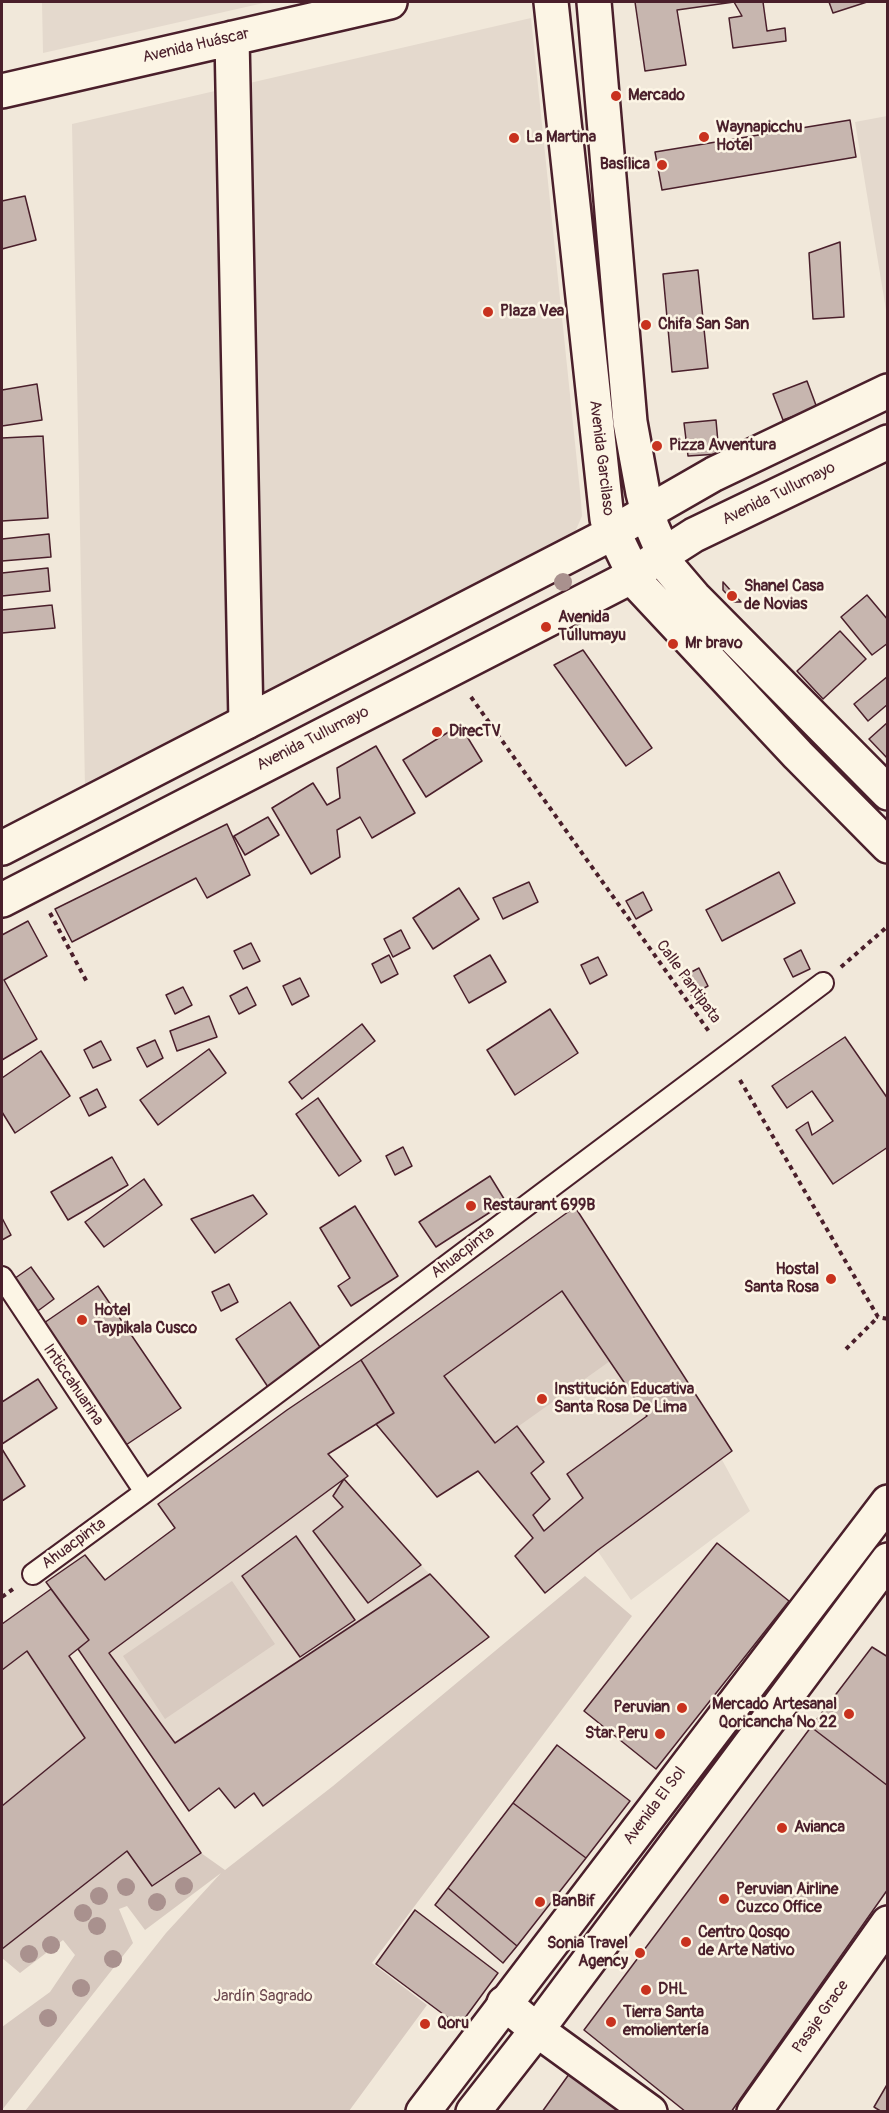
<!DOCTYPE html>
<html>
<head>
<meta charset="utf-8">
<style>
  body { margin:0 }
  #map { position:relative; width:889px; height:2113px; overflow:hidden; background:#f1e8da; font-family:Pangolin,sans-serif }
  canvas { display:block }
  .frame { position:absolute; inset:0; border:3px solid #4a1f2b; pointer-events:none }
</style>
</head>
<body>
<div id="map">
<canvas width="889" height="2113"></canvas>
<div class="frame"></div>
</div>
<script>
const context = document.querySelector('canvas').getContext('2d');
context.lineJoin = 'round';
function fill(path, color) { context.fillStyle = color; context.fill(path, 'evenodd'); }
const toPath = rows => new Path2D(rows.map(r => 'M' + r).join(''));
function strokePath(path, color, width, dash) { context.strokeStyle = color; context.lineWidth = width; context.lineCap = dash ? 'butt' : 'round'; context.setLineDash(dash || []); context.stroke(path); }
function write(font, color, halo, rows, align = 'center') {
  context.font = font + ' Pangolin,sans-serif'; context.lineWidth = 5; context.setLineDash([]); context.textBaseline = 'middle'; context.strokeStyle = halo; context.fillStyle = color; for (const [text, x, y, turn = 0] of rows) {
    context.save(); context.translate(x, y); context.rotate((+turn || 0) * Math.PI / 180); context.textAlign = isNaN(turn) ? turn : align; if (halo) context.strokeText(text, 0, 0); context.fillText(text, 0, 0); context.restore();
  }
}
const built = toPath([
  [42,2,268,2,43,53],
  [531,18,581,501,582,516,575,532,85,786,72,124],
  [887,116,888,116,887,316,855,122],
  [575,1207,732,1451,721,1458,750,1511,631,1600,597,1550,545,1593,515,1556,533,1538,479,1471,436,1496,376,1424,328,1455,348,1476,344,1480,421,1565,489,1637,264,1807,254,1794,235,1808,219,1789,189,1811,78,1649,89,1640,46,1582,85,1555,105,1579,175,1528,158,1504,287,1410,380,1347]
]);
const green = toPath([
  [562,1291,610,1361,495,1443,444,1376],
  [585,1576,632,1616,372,1963,427,2005,349,2111,25,2111,166,1933,221,1873,145,1930,127,1906,119,1909,133,1943,2,2110,2,2027,50,1992,75,1955,63,1940,20,1973,2,1958,2,1949,127,1851,152,1886,201,1853,225,1870,333,1786],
  [232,1581,275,1644,165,1719,123,1656],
  [27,1651,85,1738,2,1806,2,1670]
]);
const building = toPath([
  [635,2,763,2,767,31,785,28,786,41,733,48,729,18,742,16,734,2,677,10,686,65,645,71,635,2],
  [829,2,867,2,833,13,829,2],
  [850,120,856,157,662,190,655,152,850,120],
  [25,196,36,240,2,249,2,201,25,196],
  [840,242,844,317,813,319,809,253,840,242],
  [698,270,708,368,672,372,663,274,698,270],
  [807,381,817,408,783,420,773,394,807,381],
  [37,384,42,420,2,426,2,390,37,384],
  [716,420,719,454,688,456,684,423,716,420],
  [43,436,48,518,2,521,2,438,43,436],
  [49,534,51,557,2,561,2,539,49,534],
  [48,568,50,591,2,596,2,573,48,568],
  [723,582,741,602,734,602,723,590,723,582],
  [867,595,888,620,888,643,872,655,841,617,867,595],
  [52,605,55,628,2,633,2,610,52,605],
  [840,631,866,659,823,699,797,671,840,631],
  [583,650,652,748,626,766,554,665,583,650],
  [888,676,888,704,868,721,854,704,888,676],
  [888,722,888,759,869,739,888,722],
  [460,725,482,761,426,797,403,760,460,725],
  [376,746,415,813,372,838,360,817,337,830,340,857,311,874,272,808,313,783,327,805,340,798,337,768,376,746],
  [268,817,279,835,245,855,234,836,268,817],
  [227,824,250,875,207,898,196,878,72,942,55,909,227,824],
  [779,872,795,903,722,941,706,910,779,872],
  [529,882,538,902,503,919,493,898,529,882],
  [459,888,479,919,433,949,413,918,459,888],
  [643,892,652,910,636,919,626,901,643,892],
  [28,921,47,956,4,980,37,1039,2,1060,2,935,28,921],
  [401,930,410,948,393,957,384,939,401,930],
  [251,943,260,961,243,969,234,951,251,943],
  [801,950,810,969,793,977,784,959,801,950],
  [389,955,398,974,381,983,372,964,389,955],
  [490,955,506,982,469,1003,454,976,490,955],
  [598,957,607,975,590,984,581,965,598,957],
  [699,968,708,986,691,995,682,977,699,968],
  [300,978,309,996,292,1005,283,986,300,978],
  [183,987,192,1005,175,1014,166,995,183,987],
  [247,987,256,1005,239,1014,230,996,247,987],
  [550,1009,578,1053,515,1095,487,1050,550,1009],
  [209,1016,217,1037,177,1051,170,1031,209,1016],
  [362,1024,375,1041,302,1099,289,1082,362,1024],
  [845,1037,888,1099,888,1147,833,1184,796,1130,808,1122,812,1135,833,1121,812,1091,787,1108,772,1086,845,1037],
  [155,1040,163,1058,147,1067,137,1048,155,1040],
  [101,1041,111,1060,93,1068,84,1050,101,1041],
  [209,1049,226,1073,158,1125,140,1100,209,1049],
  [41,1051,70,1096,15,1133,2,1112,2,1078,41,1051],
  [97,1089,106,1107,89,1116,80,1098,97,1089],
  [318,1098,361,1161,339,1176,296,1114,318,1098],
  [403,1147,412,1166,395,1175,386,1156,403,1147],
  [112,1157,128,1185,68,1220,51,1192,112,1157],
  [490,1176,506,1202,436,1247,419,1222,490,1176],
  [144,1179,162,1205,104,1247,85,1222,144,1179],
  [253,1195,267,1214,215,1253,191,1219,253,1195],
  [355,1206,398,1276,351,1306,338,1286,350,1278,320,1228,355,1206],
  [575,1207,732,1451,598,1550,545,1593,515,1556,533,1538,478,1471,437,1497,376,1424,394,1413,361,1360,575,1207],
  [562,1291,647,1416,567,1474,583,1498,544,1531,533,1515,550,1499,531,1473,544,1462,517,1426,495,1443,444,1376,562,1291],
  [2,1218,11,1235,2,1240,2,1218],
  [31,1267,54,1299,35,1313,11,1281,31,1267],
  [229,1284,238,1302,221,1311,212,1292,229,1284],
  [98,1286,181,1408,123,1447,41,1325,98,1286],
  [290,1302,324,1353,270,1390,236,1339,290,1302],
  [361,1360,394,1413,328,1454,348,1476,109,1653,175,1743,430,1574,489,1637,263,1806,254,1793,235,1808,219,1788,189,1811,78,1649,89,1640,46,1582,85,1555,105,1580,175,1528,158,1504,287,1410,361,1360],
  [38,1379,57,1408,2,1444,2,1402,38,1379],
  [2,1449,25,1486,2,1501,2,1449],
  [344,1479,421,1565,368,1603,313,1531,343,1507,333,1496,344,1479],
  [296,1536,355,1620,300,1657,242,1576,296,1536],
  [717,1543,789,1601,656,1769,584,1711,717,1543],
  [51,1589,89,1640,69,1656,201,1853,152,1886,127,1851,2,1949,2,1806,85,1738,27,1651,2,1670,2,1624,51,1589],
  [872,1647,888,1657,888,1786,811,1727,872,1647],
  [811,1727,888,1786,888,1889,731,2112,686,2112,584,2030,811,1727],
  [557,1745,630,1801,586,1858,513,1803,557,1745],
  [513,1803,586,1858,517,1946,448,1888,513,1803],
  [448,1888,517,1946,503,1963,435,1905,448,1888],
  [415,1910,498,1973,459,2026,376,1964,415,1910],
  [572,2070,628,2112,542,2112,572,2070],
  [888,2083,888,2112,882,2112,874,2107,888,2083]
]);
const path = toPath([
  [471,697,710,1033],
  [50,913,88,984],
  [841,967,888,926],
  [740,1080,878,1317,888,1319],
  [846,1349,878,1317],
  [2,1597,13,1589]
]);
const lane = toPath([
  [2,1277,145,1492],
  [33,1574,145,1492,823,983]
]);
const street = toPath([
  [232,38,246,722],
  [2,91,390,2],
  [504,2003,537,2030,650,2112],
  [754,2112,888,1923]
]);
const secondary = toPath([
  [551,2,607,519,639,585,798,755,888,846],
  [594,2,630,422,643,493,652,527,670,569,694,597,888,793],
  [423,2112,888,1502],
  [473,2112,537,2030,888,1560]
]);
const primary = toPath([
  [2,848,599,540,714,474,888,391],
  [2,900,619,583,694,535,888,442]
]);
const trees = [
  [563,582],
  [184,1886],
  [126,1887],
  [99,1896],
  [157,1902],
  [83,1913],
  [97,1926],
  [51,1945],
  [29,1954],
  [113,1959],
  [81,1988],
  [48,2018]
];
const markers = [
  [616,96,6,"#c8321e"],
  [704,137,6,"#c8321e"],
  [514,138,6,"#c8321e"],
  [662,165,6,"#c8321e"],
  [488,312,6,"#c8321e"],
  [646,325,6,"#c8321e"],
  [657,446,6,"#c8321e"],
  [732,596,6,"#c8321e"],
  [546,627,6,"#c8321e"],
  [673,644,6,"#c8321e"],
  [437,732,6,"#c8321e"],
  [471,1206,6,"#c8321e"],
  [831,1279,6,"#c8321e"],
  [82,1320,6,"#c8321e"],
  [542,1399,6,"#c8321e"],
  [682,1708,6,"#c8321e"],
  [849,1714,6,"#c8321e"],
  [660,1734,6,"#c8321e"],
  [782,1828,6,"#c8321e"],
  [724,1899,6,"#c8321e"],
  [540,1902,6,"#c8321e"],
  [686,1942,6,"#c8321e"],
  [640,1953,6,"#c8321e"],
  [646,1990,6,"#c8321e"],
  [611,2022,6,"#c8321e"],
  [425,2024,6,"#c8321e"]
];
const streetNames = [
  ["Avenida Huáscar",196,46,-13],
  ["Avenida Garcilaso",601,458,83],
  ["Avenida Tullumayo",779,494,-26],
  ["Avenida Tullumayo",313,739,-27],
  ["Calle Pantipata",688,982,54],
  ["Ahuacpinta",463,1253,-37],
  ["Inticcahuarina",73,1385,56],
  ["Ahuacpinta",74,1544,-36],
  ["Avenida El Sol",655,1806,-53],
  ["Pasaje Grace",821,2017,-55]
];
const poiNames = [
  ["Mercado",628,96],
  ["Waynapicchu",716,128],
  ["Hotel",716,146],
  ["La Martina",526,138],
  ["Basílica",650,165,"right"],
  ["Plaza Vea",500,312],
  ["Chifa San San",658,325],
  ["Pizza Avventura",669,446],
  ["Shanel Casa",744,587],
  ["de Novias",744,605],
  ["Avenida",558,618],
  ["Tullumayu",558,636],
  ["Mr bravo",685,644],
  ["DirecTV",449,732],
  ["Restaurant 699B",483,1206],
  ["Hostal",819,1270,"right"],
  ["Santa Rosa",819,1288,"right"],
  ["Hotel",94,1311],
  ["Taypikala Cusco",94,1329],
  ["Institución Educativa",554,1390],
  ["Santa Rosa De Lima",554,1408],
  ["Mercado Artesanal",837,1705,"right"],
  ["Qoricancha Nº 22",837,1723,"right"],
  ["Peruvian",670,1708,"right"],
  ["Star Peru",648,1734,"right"],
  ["Avianca",794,1828],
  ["Peruvian Airline",736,1890],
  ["Cuzco Office",736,1908],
  ["BanBif",552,1902],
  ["Centro Qosqo",698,1933],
  ["de Arte Nativo",698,1951],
  ["Sonia Travel",628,1944,"right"],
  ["Agency",628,1962,"right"],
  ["DHL",658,1990],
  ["Tierra Santa",623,2013],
  ["emolientería",623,2031],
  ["Qoru",437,2024]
];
const parkNames = [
  ["Jardín Sagrado",263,1997]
];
fill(built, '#e4d9cd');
fill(green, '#d8cac0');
fill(building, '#c7b6af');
strokePath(building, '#4a1f2b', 1.5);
strokePath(lane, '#4a1f2b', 24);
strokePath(street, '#4a1f2b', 38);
strokePath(secondary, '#4a1f2b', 38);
strokePath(primary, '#4a1f2b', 38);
strokePath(path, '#4a1f2b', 4, [4.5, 4.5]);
strokePath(lane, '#fcf5e5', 20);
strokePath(street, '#fcf5e5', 33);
strokePath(secondary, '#fcf5e5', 33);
strokePath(primary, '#fcf5e5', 33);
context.fillStyle = '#a9918e';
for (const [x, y] of trees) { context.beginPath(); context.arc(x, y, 9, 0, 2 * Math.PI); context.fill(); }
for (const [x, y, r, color] of markers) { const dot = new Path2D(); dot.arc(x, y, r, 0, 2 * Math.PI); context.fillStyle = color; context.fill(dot); strokePath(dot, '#fcf5e5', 2); }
write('16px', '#4a1f2b', '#fcf5e5', streetNames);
write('bold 16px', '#4a1f2b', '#fcf5e5', poiNames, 'left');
write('16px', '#6e4a50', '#fcf5e5', parkNames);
</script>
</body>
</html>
